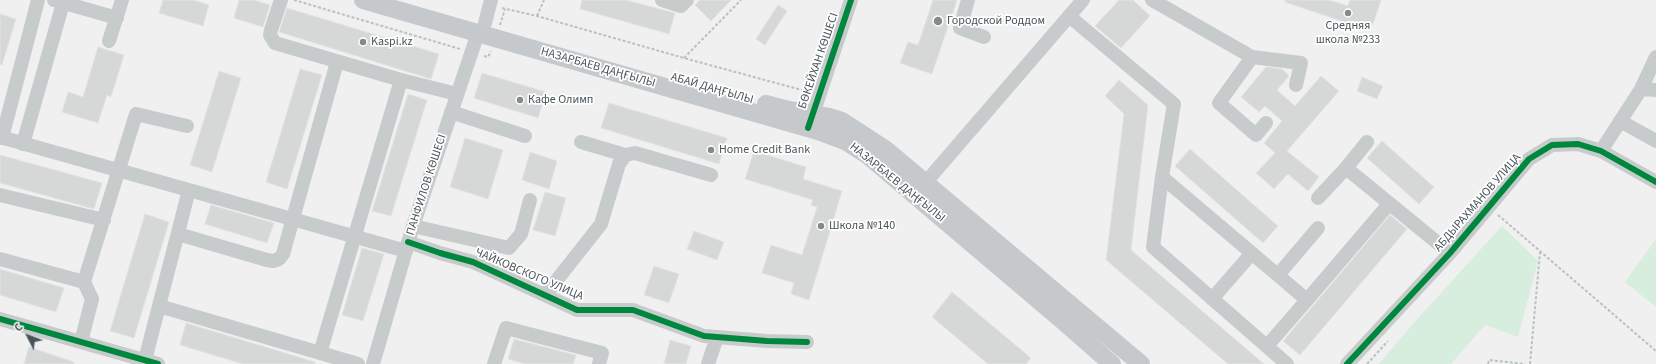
<!DOCTYPE html>
<html>
<head>
<meta charset="utf-8">
<style>
  body { margin:0 }
  #map { position:relative; width:1656px; height:364px; overflow:hidden; background:#f0f0f0; font-family:"Source Sans 3",sans-serif }
  canvas { display:block }
  .north { position:absolute; left:8px; top:316px; width:40px; height:40px; -webkit-text-stroke:3px #fff; paint-order:stroke; rotate:312deg; font-size:11px; font-weight:700; line-height:16px; text-align:center; color:#49545a }
  .north::after { content:''; display:block; margin:auto; width:14px; height:18px; background:#49545a; clip-path:polygon(50% 0,100% 100%,50% 72%,0 100%) }
</style>
</head>
<body>
<div id="map">
<canvas width="1656" height="364"></canvas>
<div class="north">С</div>
</div>
<script>
const context = document.querySelector('canvas').getContext('2d');
context.lineJoin = 'round';
function fill(path, color) { context.fillStyle = color; context.fill(path, 'evenodd'); }
const toPath = rows => new Path2D(rows.map(r => 'M' + r).join(''));
function strokePath(path, color, width, dash) { context.strokeStyle = color; context.lineWidth = width; context.lineCap = dash ? 'butt' : 'round'; context.setLineDash(dash || []); context.stroke(path); }
function write(font, color, halo, rows, align = 'center') {
  context.font = font + ' "Source Sans 3",sans-serif'; context.lineWidth = 3.5; context.setLineDash([]); context.textBaseline = 'middle'; context.strokeStyle = halo; context.fillStyle = color; for (const [text, x, y, turn = 0] of rows) {
    context.save(); context.translate(x, y); context.rotate((+turn || 0) * Math.PI / 180); context.textAlign = isNaN(turn) ? turn : align; if (halo) context.strokeText(text, 0, 0); context.fillText(text, 0, 0); context.restore();
  }
}
const green = toPath([
  [1502,226,1538,261,1518,337,1485,325,1451,364,1379,364,1411,326],
  [1656,239,1656,307,1625,282]
]);
const building = toPath([
  [163,0,193,0,209,5,203,26,159,13,163,0],
  [239,0,254,0,270,5,263,27,234,18,239,0],
  [582,0,626,0,675,13,669,34,580,9,582,0],
  [700,0,731,0,711,21,695,5,700,0],
  [933,0,957,0,932,74,900,63,908,42,918,45,933,0],
  [1119,0,1133,0,1150,16,1121,48,1095,26,1119,0],
  [1285,0,1329,0,1348,6,1350,0,1381,0,1373,24,1361,21,1359,27,1285,2,1285,0],
  [778,5,787,11,765,45,756,39,778,5],
  [287,8,439,54,431,79,279,32,287,8],
  [0,14,16,19,2,65,0,64,0,14],
  [98,47,124,55,111,97,107,95,98,123,62,112,68,92,83,97,98,47],
  [1266,67,1282,69,1289,76,1277,90,1295,106,1321,76,1339,91,1287,151,1319,177,1308,191,1288,174,1274,189,1256,173,1275,153,1264,143,1282,121,1265,106,1259,112,1241,97,1266,67],
  [300,69,322,75,287,189,266,182,300,69],
  [219,71,241,78,212,172,190,165,219,71],
  [482,73,546,92,538,118,474,98,482,73],
  [1362,77,1383,86,1377,99,1357,91,1362,77],
  [1119,80,1148,105,1131,250,1264,364,1228,364,1106,260,1124,114,1105,96,1119,80],
  [408,94,427,100,391,216,372,211,408,94],
  [609,103,727,138,719,164,601,128,609,103],
  [465,138,503,150,488,199,450,187,465,138],
  [1382,141,1434,187,1419,204,1367,158,1382,141],
  [1190,149,1278,226,1263,243,1175,166,1190,149],
  [754,151,806,167,803,179,842,191,809,300,791,294,794,283,762,273,771,245,802,255,817,207,811,205,813,200,745,179,754,151],
  [530,152,557,161,549,189,522,180,530,152],
  [0,155,102,183,94,209,0,183,0,155],
  [545,192,566,198,555,236,533,230,545,192],
  [211,205,274,223,267,243,205,224,211,205],
  [145,214,169,222,134,338,110,331,145,214],
  [1390,215,1407,229,1300,355,1283,341,1390,215],
  [694,231,724,242,717,260,687,249,694,231],
  [362,248,384,254,363,321,342,315,362,248],
  [654,266,679,274,669,303,644,295,654,266],
  [0,269,64,288,56,312,0,295,0,269],
  [952,292,1031,358,1026,364,988,364,932,317,952,292],
  [186,323,315,362,315,364,243,364,180,345,186,323],
  [514,339,576,355,573,364,525,364,508,359,514,339],
  [670,340,691,346,686,364,664,364,670,340],
  [29,347,74,362,73,364,24,364,29,347]
]);
const path = toPath([
  [294,0,460,49],
  [502,8,537,16,684,58,809,92],
  [537,16,544,0],
  [500,25,505,9],
  [484,56,488,57,491,51],
  [684,58,741,0],
  [1498,215,1656,351],
  [1367,364,1388,341],
  [1488,364,1489,360,1525,364],
  [1530,364,1540,252]
]);
const minor = toPath([
  [54,0,117,18],
  [281,0,271,30,270,35,275,43,401,80,457,94],
  [662,0,681,6,687,0],
  [968,0,960,28,984,37],
  [1152,0,1252,57,1301,63,1296,85],
  [1069,16,1174,104,1162,177,1153,247,1287,364],
  [485,23,491,0],
  [109,41,122,0],
  [1252,57,1219,103,1256,135,1266,123],
  [1641,89,1656,57],
  [451,112,525,136],
  [1620,121,1656,141],
  [810,123,851,0],
  [0,137,406,251],
  [2,138,38,0],
  [581,142,625,155],
  [23,144,63,3],
  [1601,151,1641,89,1656,90],
  [1346,168,1367,142],
  [1162,177,1307,300,1267,346],
  [926,182,1083,0],
  [0,195,104,220],
  [1318,198,1346,168,1450,253],
  [413,226,509,248,521,234,530,200],
  [178,234,267,260,273,261,279,259,283,254,337,62],
  [408,242,440,253,473,262,577,310,633,310,704,336,767,341,807,342],
  [0,259,84,282],
  [1278,275,1318,228],
  [545,295,601,224,619,164,625,155,635,153,711,175],
  [1212,299,1252,253],
  [1307,300,1389,204],
  [159,306,358,364],
  [0,319,158,364],
  [81,342,92,299,84,282,136,114,187,126],
  [320,353,401,80],
  [145,360,189,190],
  [373,364,413,226,478,33],
  [494,364,506,328,602,353,599,364],
  [708,364,717,337],
  [1347,364,1450,253,1529,159,1552,145,1578,144,1601,151,1656,182]
]);
const major = toPath([
  [363,0,818,131,845,141,867,155,1064,322,1112,364],
  [766,104,785,109,830,117,842,121,885,149,1141,364]
]);
const cycleway = toPath([
  [808,128,851,0],
  [408,242,440,253,473,262,577,310,633,310,704,336,767,341,807,342],
  [0,319,158,364],
  [1347,364,1450,253,1529,159,1552,145,1578,144,1601,151,1656,182]
]);
const markers = [
  [1348,13,4,"#838b8e"],
  [938,21,5,"#838b8e"],
  [363,42,4,"#838b8e"],
  [520,100,4,"#838b8e"],
  [711,150,4,"#838b8e"],
  [821,226,4,"#838b8e"]
];
const poiNames = [
  ["Городской Роддом",947,21],
  ["Средняя",1348,26,"center"],
  ["школа №233",1348,40,"center"],
  ["Kaspi.kz",371,42],
  ["Кафе Олимп",528,100],
  ["Home Credit Bank",719,150],
  ["Школа №140",829,226]
];
const streetNames = [
  ["БӨКЕЙХАН КӨШЕСІ",819,61,-71],
  ["НАЗАРБАЕВ ДАҢҒЫЛЫ",598,68,16],
  ["АБАЙ ДАҢҒЫЛЫ",712,89,16],
  ["НАЗАРБАЕВ ДАҢҒЫЛЫ",897,183,39],
  ["ПАНФИЛОВ КӨШЕСІ",427,185,-72],
  ["АБДЫРАХМАНОВ УЛИЦА",1478,203,-49],
  ["ЧАЙКОВСКОГО УЛИЦА",529,275,23]
];
fill(green, '#d7eddd');
fill(building, '#d6d8d8');
strokePath(building, '#e2e2e3', 1);
strokePath(path, '#b8c2be', 2, [3, 2]);
strokePath(minor, '#c8cbcb', 14);
strokePath(major, '#c6c9cb', 18);
strokePath(cycleway, '#00873e', 6);
for (const [x, y, r, color] of markers) { const dot = new Path2D(); dot.arc(x, y, r, 0, 2 * Math.PI); context.fillStyle = color; context.fill(dot); strokePath(dot, '#fff', 1.5); }
write('12px', '#49545a', '#fff', poiNames, 'left');
write('12px', '#49545a', '#fff', streetNames);
</script>
</body>
</html>
